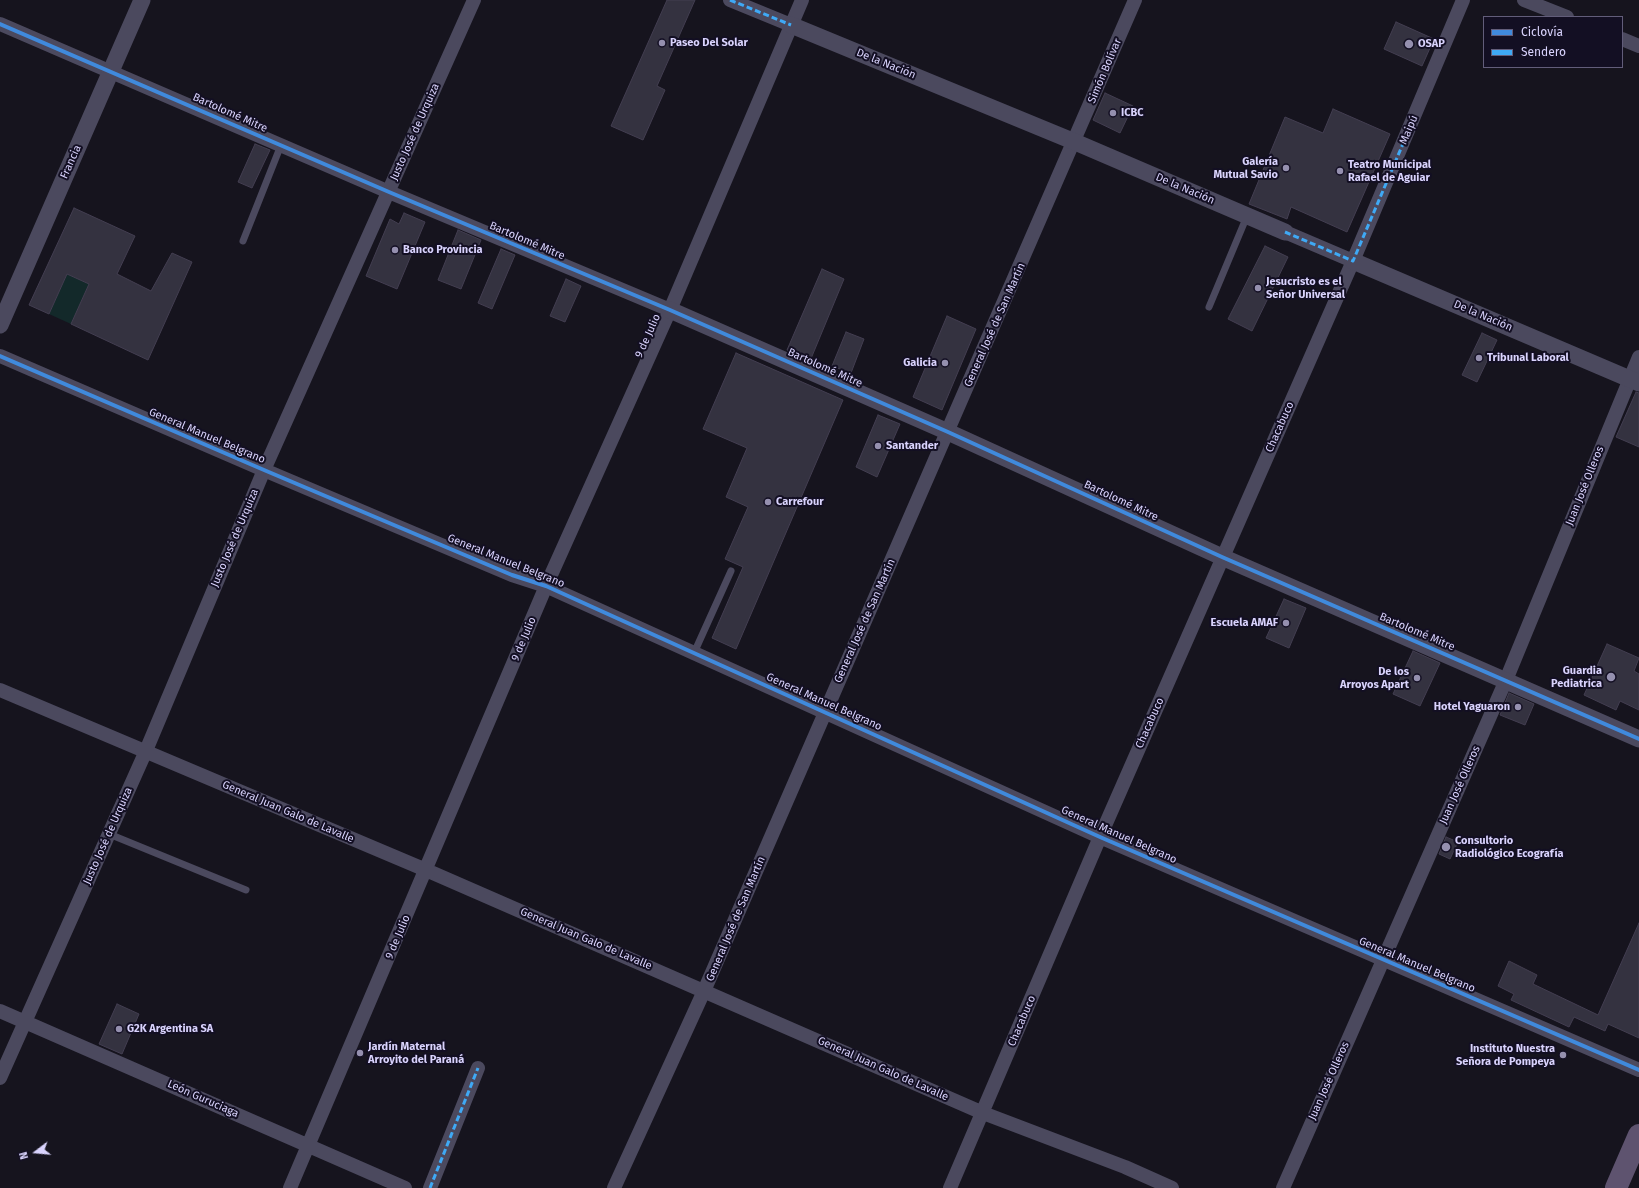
<!DOCTYPE html>
<html>
<head>
<meta charset="utf-8">
<style>
  body { margin:0 }
  #map { position:relative; width:1639px; height:1188px; overflow:hidden; background:#16141e; font-family:"Fira Sans",sans-serif }
  canvas { display:block }
  .legend { position:absolute; left:1483px; top:16px; width:140px; height:52px; box-sizing:border-box; background:#130f23; border:1px solid #625d7a; margin:0; padding:5px 7px; list-style:none; font-size:12px; color:#d9d3fd }
  .legend li { display:flex; align-items:center; gap:8px; height:20px }
  .legend b { width:20px; border:1px solid #625d7a }
  .north { position:absolute; left:16px; top:1132px; width:40px; height:40px; -webkit-text-stroke:3px #130f23; paint-order:stroke; rotate:254deg; font-size:11px; font-weight:700; line-height:16px; text-align:center; color:#d9d3fd }
  .north::after { content:''; display:block; margin:auto; width:14px; height:18px; background:#d9d3fd; clip-path:polygon(50% 0,100% 100%,50% 72%,0 100%) }
</style>
</head>
<body>
<div id="map">
<canvas width="1639" height="1188"></canvas>
<ul class="legend">
<li><b style="height:5px;background:#408adc"></b>Ciclovía</li>
<li><b style="height:5px;background:#3fa9f5"></b>Sendero</li>
</ul>
<div class="north">N</div>
</div>
<script>
const context = document.querySelector('canvas').getContext('2d');
context.lineJoin = 'round';
function fill(path, color) { context.fillStyle = color; context.fill(path, 'evenodd'); }
const toPath = rows => new Path2D(rows.map(r => 'M' + r).join(''));
function strokePath(path, color, width, dash) { context.strokeStyle = color; context.lineWidth = width; context.lineCap = dash ? 'butt' : 'round'; context.setLineDash(dash || []); context.stroke(path); }
function write(font, color, halo, rows, align = 'center') {
  context.font = font + ' "Fira Sans",sans-serif'; context.lineWidth = 4; context.setLineDash([]); context.textBaseline = 'middle'; context.strokeStyle = halo; context.fillStyle = color; for (const [text, x, y, turn = 0] of rows) {
    context.save(); context.translate(x, y); context.rotate((+turn || 0) * Math.PI / 180); context.textAlign = isNaN(turn) ? turn : align; if (halo) context.strokeText(text, 0, 0); context.fillText(text, 0, 0); context.restore();
  }
}
const green = toPath([
  [67,274,89,284,71,324,49,314]
]);
const building = toPath([
  [667,0,695,0,657,86,665,90,643,140,611,126,667,0],
  [1396,22,1434,39,1422,66,1384,49,1396,22],
  [1105,93,1133,106,1120,133,1093,120,1105,93],
  [1333,109,1390,134,1347,232,1291,207,1287,219,1249,204,1285,117,1323,133,1333,109],
  [255,144,270,150,252,188,238,182,255,144],
  [74,208,135,236,117,274,151,291,172,253,192,262,148,360,71,324,89,284,67,274,49,314,29,305,74,208],
  [404,213,425,222,397,289,366,276,390,219,399,224,404,213],
  [458,230,481,240,461,289,438,280,458,230],
  [1265,246,1288,257,1252,331,1228,319,1265,246],
  [501,249,515,255,492,309,478,303,501,249],
  [822,269,844,279,810,361,787,350,822,269],
  [566,279,581,286,565,322,550,316,566,279],
  [947,316,976,329,942,410,913,397,947,316],
  [846,332,864,339,851,373,832,366,846,332],
  [1482,333,1497,340,1477,382,1462,375,1482,333],
  [736,353,843,400,736,649,712,638,743,567,725,559,748,507,726,497,747,448,703,429,736,353],
  [1636,392,1639,393,1639,447,1616,437,1636,392],
  [878,415,900,424,877,477,856,467,878,415],
  [1284,599,1306,608,1289,648,1266,638,1284,599],
  [1607,644,1639,658,1634,671,1639,674,1639,710,1620,701,1616,710,1584,695,1607,644],
  [1413,651,1440,663,1420,706,1393,694,1413,651],
  [1509,693,1534,704,1525,725,1500,715,1509,693],
  [1446,837,1458,842,1450,859,1439,854,1446,837],
  [1639,923,1639,1038,1608,1024,1605,1031,1574,1017,1569,1027,1511,1000,1514,994,1498,986,1509,961,1537,975,1533,984,1598,1015,1639,923],
  [117,1004,139,1014,122,1054,99,1044,117,1004]
]);
const service = toPath([
  [243,241,281,145],
  [1209,307,1247,216],
  [694,653,731,571],
  [109,834,246,890]
]);
const minor = toPath([
  [730,0,791,25],
  [1524,0,1567,17],
  [0,24,389,192,670,310],
  [1622,39,1639,46],
  [1285,232,1353,261],
  [0,356,264,470,512,575,546,586,1100,837,1639,1070],
  [0,690,426,870,983,1113,1125,1167,1172,1188],
  [0,1011,405,1188],
  [0,1078,145,753,264,470,474,0],
  [290,1188,546,586,670,310,802,0],
  [430,1188,478,1068],
  [614,1188,704,991,1135,0],
  [950,1188,1100,837,1353,261,1463,0],
  [1283,1188,1506,680,1639,357]
]);
const tertiary = toPath([
  [791,25,1075,142,1285,232],
  [1353,261,1639,383],
  [670,310,948,432,1222,557,1639,739],
  [0,325,142,0]
]);
const primary = toPath([
  [1616,1188,1639,1135]
]);
const quiet = toPath([
  [730,0,791,25],
  [1285,232,1353,261,1414,118],
  [430,1188,478,1068]
]);
const cycleway = toPath([
  [0,24,389,192,670,310,948,432,1222,557,1639,739],
  [0,356,264,470,512,575,546,586,1100,837,1639,1070]
]);
const markers = [
  [662,43,4,"#9590af"],
  [1409,44,5,"#9590af"],
  [1113,113,4,"#9590af"],
  [1286,168,4,"#9590af"],
  [1340,171,4,"#9590af"],
  [395,250,4,"#9590af"],
  [1258,288,4,"#9590af"],
  [1479,358,4,"#9590af"],
  [945,363,4,"#9590af"],
  [878,446,4,"#9590af"],
  [768,502,4,"#9590af"],
  [1286,623,4,"#9590af"],
  [1611,677,5,"#9590af"],
  [1417,678,4,"#9590af"],
  [1518,707,4,"#9590af"],
  [1446,847,5,"#9590af"],
  [119,1029,4,"#9590af"],
  [360,1053,4,"#9590af"],
  [1563,1055,4,"#9590af"]
];
const poiNames = [
  ["Paseo Del Solar",670,43],
  ["OSAP",1418,44],
  ["ICBC",1121,113],
  ["Galería",1278,162,"right"],
  ["Mutual Savio",1278,175,"right"],
  ["Teatro Municipal",1348,165],
  ["Rafael de Aguiar",1348,178],
  ["Banco Provincia",403,250],
  ["Jesucristo es el",1266,282],
  ["Señor Universal",1266,295],
  ["Tribunal Laboral",1487,358],
  ["Galicia",937,363,"right"],
  ["Santander",886,446],
  ["Carrefour",776,502],
  ["Escuela AMAF",1278,623,"right"],
  ["Guardia",1602,671,"right"],
  ["Pediatrica",1602,684,"right"],
  ["De los",1409,672,"right"],
  ["Arroyos Apart",1409,685,"right"],
  ["Hotel Yaguaron",1510,707,"right"],
  ["Consultorio",1455,841],
  ["Radiológico Ecografía",1455,854],
  ["G2K Argentina SA",127,1029],
  ["Jardín Maternal",368,1047],
  ["Arroyito del Paraná",368,1060],
  ["Instituto Nuestra",1555,1049,"right"],
  ["Señora de Pompeya",1555,1062,"right"]
];
const streetNames = [
  ["De la Nación",886,64,22],
  ["Simón Bolívar",1105,71,-67],
  ["Bartolomé Mitre",230,113,24],
  ["Maipú",1409,130,-67],
  ["Justo José de Urquiza",415,132,-66],
  ["Francia",71,162,-66],
  ["De la Nación",1185,189,23],
  ["Bartolomé Mitre",527,241,23],
  ["De la Nación",1483,316,23],
  ["General José de San Martín",995,325,-66],
  ["9 de Julio",648,336,-66],
  ["Bartolomé Mitre",825,368,24],
  ["Chacabuco",1280,427,-66],
  ["General Manuel Belgrano",207,436,23],
  ["Juan José Olleros",1585,486,-68],
  ["Bartolomé Mitre",1121,501,25],
  ["Justo José de Urquiza",235,538,-67],
  ["General Manuel Belgrano",506,561,22],
  ["General José de San Martín",865,621,-66],
  ["Bartolomé Mitre",1417,632,23],
  ["9 de Julio",524,639,-67],
  ["General Manuel Belgrano",824,702,24],
  ["Chacabuco",1150,723,-66],
  ["Juan José Olleros",1460,785,-66],
  ["General Juan Galo de Lavalle",288,812,23],
  ["General Manuel Belgrano",1119,835,24],
  ["Justo José de Urquiza",108,836,-66],
  ["General José de San Martín",736,919,-67],
  ["9 de Julio",398,937,-67],
  ["General Juan Galo de Lavalle",586,939,23],
  ["General Manuel Belgrano",1417,965,23],
  ["Chacabuco",1022,1021,-67],
  ["General Juan Galo de Lavalle",883,1069,24],
  ["Juan José Olleros",1329,1081,-66],
  ["León Guruciaga",203,1099,24]
];
fill(green, '#13292a');
fill(building, '#343240');
strokePath(building, '#433e51', 1);
strokePath(service, '#4b495e', 7);
strokePath(minor, '#4b495e', 14);
strokePath(tertiary, '#4b495e', 17);
strokePath(primary, '#5e536f', 22);
strokePath(quiet, '#3fa9f5', 3, [6, 3]);
strokePath(cycleway, '#408adc', 4);
for (const [x, y, r, color] of markers) { const dot = new Path2D(); dot.arc(x, y, r, 0, 2 * Math.PI); context.fillStyle = color; context.fill(dot); strokePath(dot, '#130f23', 1.5); }
write('bold 11px', '#d9d3fd', '#130f23', poiNames, 'left');
write('11px', '#d9d3fd', '#130f23', streetNames);
</script>
</body>
</html>
